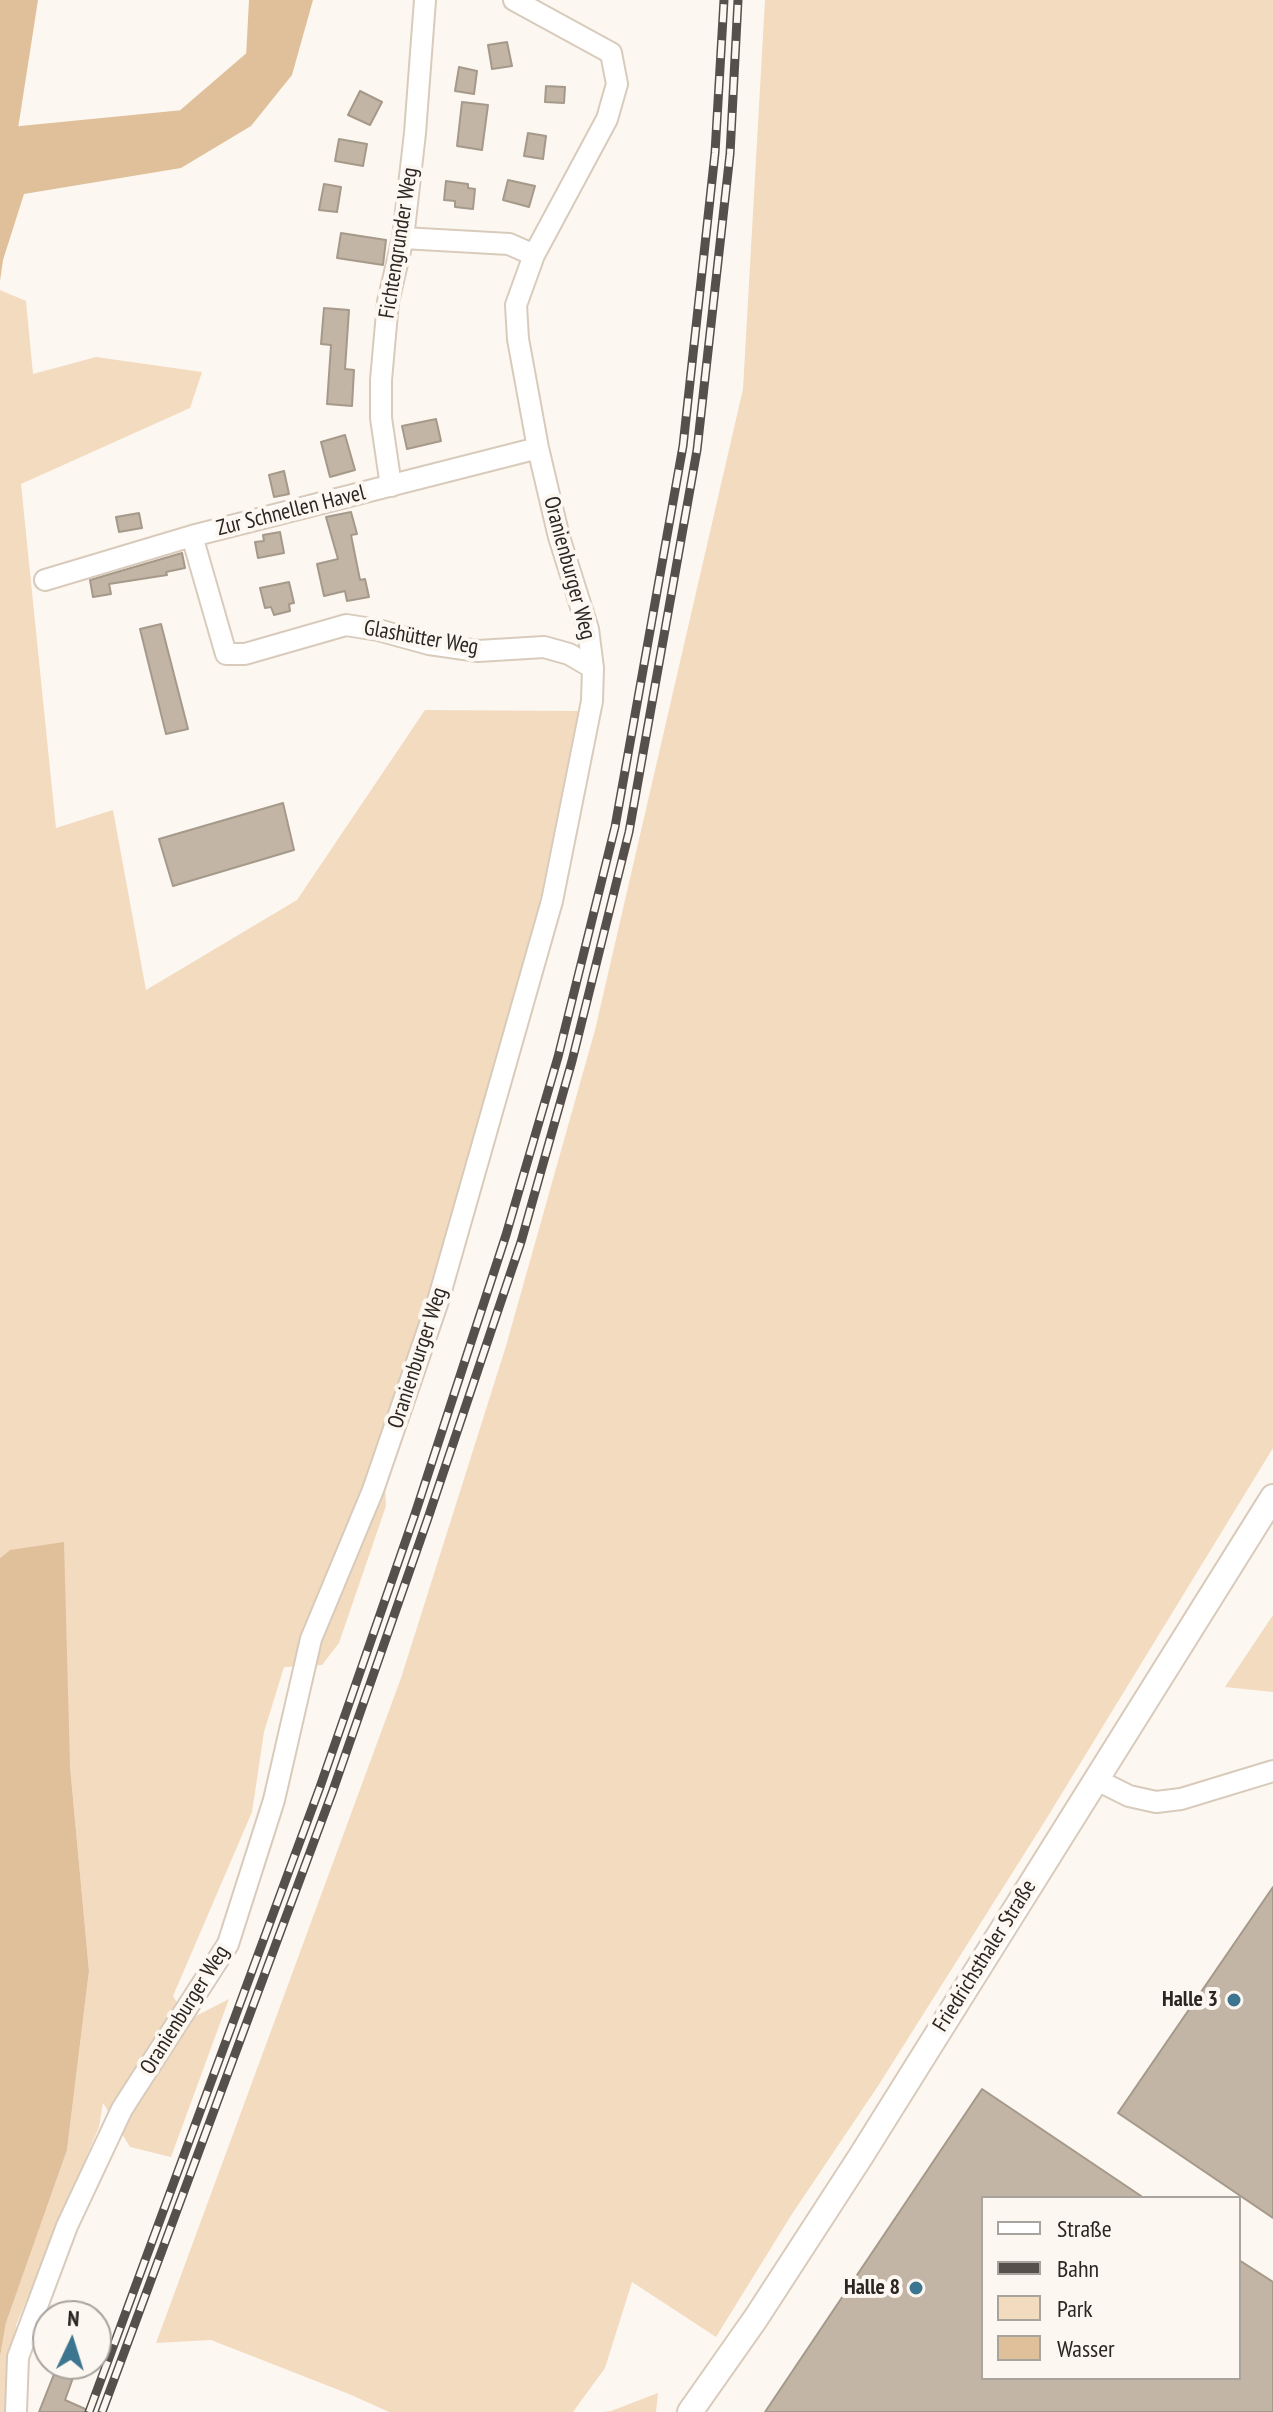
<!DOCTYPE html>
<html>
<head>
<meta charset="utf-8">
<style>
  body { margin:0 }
  #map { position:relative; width:1273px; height:2412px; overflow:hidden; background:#fdf7f1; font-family:"PT Sans Narrow",sans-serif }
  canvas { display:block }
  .legend { position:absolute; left:981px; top:2196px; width:260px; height:184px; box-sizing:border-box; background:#fdf7f1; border:2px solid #a9a39e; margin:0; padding:10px 14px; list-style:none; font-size:24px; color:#2b2621 }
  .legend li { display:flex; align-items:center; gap:16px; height:40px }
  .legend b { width:40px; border:2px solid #a9a39e }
  .north { position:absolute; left:32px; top:2300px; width:80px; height:80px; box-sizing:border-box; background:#fdf7f1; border:2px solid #a9a39e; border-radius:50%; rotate:4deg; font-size:22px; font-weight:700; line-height:32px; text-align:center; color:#2b2621 }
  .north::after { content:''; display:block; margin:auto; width:28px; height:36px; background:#3c758f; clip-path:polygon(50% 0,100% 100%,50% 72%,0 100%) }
</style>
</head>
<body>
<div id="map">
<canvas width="1273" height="2412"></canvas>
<ul class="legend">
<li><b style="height:10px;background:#fff"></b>Straße</li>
<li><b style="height:10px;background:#55504b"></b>Bahn</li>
<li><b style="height:22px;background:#f3dbbf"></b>Park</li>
<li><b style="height:22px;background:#e0c09b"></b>Wasser</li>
</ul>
<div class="north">N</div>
</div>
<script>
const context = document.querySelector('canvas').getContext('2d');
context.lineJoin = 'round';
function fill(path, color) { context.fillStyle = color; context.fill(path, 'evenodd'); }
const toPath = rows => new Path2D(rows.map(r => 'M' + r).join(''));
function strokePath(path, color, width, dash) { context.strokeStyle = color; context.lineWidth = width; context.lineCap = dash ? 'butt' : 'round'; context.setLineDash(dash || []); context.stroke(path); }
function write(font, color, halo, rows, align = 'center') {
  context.font = font + ' "PT Sans Narrow",sans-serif'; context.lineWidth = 8; context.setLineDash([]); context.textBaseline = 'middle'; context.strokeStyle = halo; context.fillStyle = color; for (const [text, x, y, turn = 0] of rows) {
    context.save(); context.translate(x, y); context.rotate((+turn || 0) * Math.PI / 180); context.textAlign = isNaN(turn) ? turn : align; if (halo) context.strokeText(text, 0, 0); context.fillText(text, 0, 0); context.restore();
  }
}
const green = toPath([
  [765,0,1273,0,1273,1448,1045,1821,878,2086,792,2214,716,2337,632,2282,605,2368,573,2412,389,2412,349,2394,211,2340,156,2343,401,1678,506,1346,595,1030,743,389],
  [0,290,26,301,33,374,96,357,202,372,190,408,21,484,56,828,113,810,146,990,297,900,425,710,580,711,526,966,452,1224,383,1440,386,1506,339,1643,322,1665,284,1667,264,1732,252,1812,173,1996,188,2020,229,1999,171,2157,130,2147,103,2103,99,2127,16,2325,9,2412,0,2412,0,2357,6,2323,67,2150,89,1971,70,1766,10,1550,0,1558],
  [1273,1615,1273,1692,1225,1687],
  [658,2393,656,2412,603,2412,611,2411]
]);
const water = toPath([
  [0,0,38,0,17,135,184,120,256,58,259,0,313,0,292,75,251,126,181,168,24,194,3,260,0,281],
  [64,1542,70,1766,89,1971,67,2150,6,2323,0,2357,0,1558,10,1550]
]);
const canal = toPath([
  [0,138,184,120,256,58,259,0]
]);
const building = toPath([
  [507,42,512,66,492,69,488,45,507,42],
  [459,67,477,71,474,94,455,91,459,67],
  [546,86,565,87,564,103,545,102,546,86],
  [360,91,382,102,370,125,348,115,360,91],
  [462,102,488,105,482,150,457,146,462,102],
  [528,133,546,136,543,159,524,156,528,133],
  [339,139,367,144,363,166,335,161,339,139],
  [508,180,535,186,529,207,503,200,508,180],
  [446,181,468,184,468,188,475,189,473,209,455,207,455,201,444,200,446,181],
  [324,184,341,187,337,212,319,210,324,184],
  [341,233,386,240,383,265,337,258,341,233],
  [324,308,349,310,345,369,354,370,352,406,327,404,331,345,321,344,324,308],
  [436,419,441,441,407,449,402,426,436,419],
  [345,435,355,470,330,477,321,442,345,435],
  [284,471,289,494,274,497,269,475,284,471],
  [351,512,357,534,351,535,360,580,365,579,369,597,347,601,345,591,324,596,317,564,338,559,326,517,351,512],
  [139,513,142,528,119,532,116,517,139,513],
  [280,532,284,553,258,558,255,542,264,541,263,535,280,532],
  [182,553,185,568,166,572,167,575,109,584,111,594,93,597,90,580,182,553],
  [289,582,294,603,289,604,290,611,274,615,271,607,265,608,260,588,289,582],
  [161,624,188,729,166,734,140,629,161,624],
  [283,803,294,850,173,886,159,839,283,803],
  [1273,1887,1273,2218,1118,2113,1273,1887],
  [982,2089,1144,2198,983,2198,983,2378,1239,2378,1239,2260,1273,2282,1273,2412,765,2412,982,2089],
  [58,2364,78,2364,65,2400,92,2412,39,2412,58,2364]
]);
const minor = toPath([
  [403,238,509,244,534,255],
  [391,486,381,418,381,380,388,302,403,238,415,133,425,0],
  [192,536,226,654,245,654,346,625,378,630,429,644,478,651,544,647,569,654,593,668],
  [45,580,192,536,538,448],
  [1095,1779,1129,1796,1156,1802,1181,1799,1273,1771],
  [16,2412,18,2357,67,2226,122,2109,228,1944,274,1800,311,1639,373,1490,438,1301,552,901,592,701,593,668,588,629,559,537,538,448,518,339,516,305,534,255,607,119,617,84,611,53,514,0]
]);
const tertiary = toPath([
  [690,2412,756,2318,861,2156,1273,1497]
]);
const rail = toPath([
  [89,2412,320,1787,415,1514,506,1235,558,1057,615,827,683,446,715,153,724,0],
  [102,2412,332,1793,428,1518,521,1242,572,1061,629,832,697,450,730,154,738,0]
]);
const markers = [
  [1234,2000,8,"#3c758f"],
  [916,2288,8,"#3c758f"]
];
const streetNames = [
  ["Fichtengrunder Weg",399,243,-81],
  ["Zur Schnellen Havel",291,511,-14],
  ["Oranienburger Weg",569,568,75],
  ["Glashütter Weg",421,638,10],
  ["Oranienburger Weg",418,1358,-72],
  ["Friedrichsthaler Straße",985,1956,-58],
  ["Oranienburger Weg",185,2010,-58]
];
const poiNames = [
  ["Halle 3",1218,2000],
  ["Halle 8",900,2288]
];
fill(green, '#f3dbbf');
fill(water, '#e0c09b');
strokePath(canal, '#e0c09b', 20);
fill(building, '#c2b5a6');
strokePath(building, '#a5998a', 2);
strokePath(minor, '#d8cbbb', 24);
strokePath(tertiary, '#d8cbbb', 28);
strokePath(minor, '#fff', 20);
strokePath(tertiary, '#fff', 24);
strokePath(rail, '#55504b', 9);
strokePath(rail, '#fdf7f1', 6, [18]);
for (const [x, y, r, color] of markers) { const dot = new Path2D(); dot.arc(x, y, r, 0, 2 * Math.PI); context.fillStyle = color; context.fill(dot); strokePath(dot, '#fdf7f1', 3); }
write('22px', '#2b2621', '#fdf7f1', streetNames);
write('bold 22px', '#2b2621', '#fdf7f1', poiNames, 'right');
</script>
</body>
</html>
